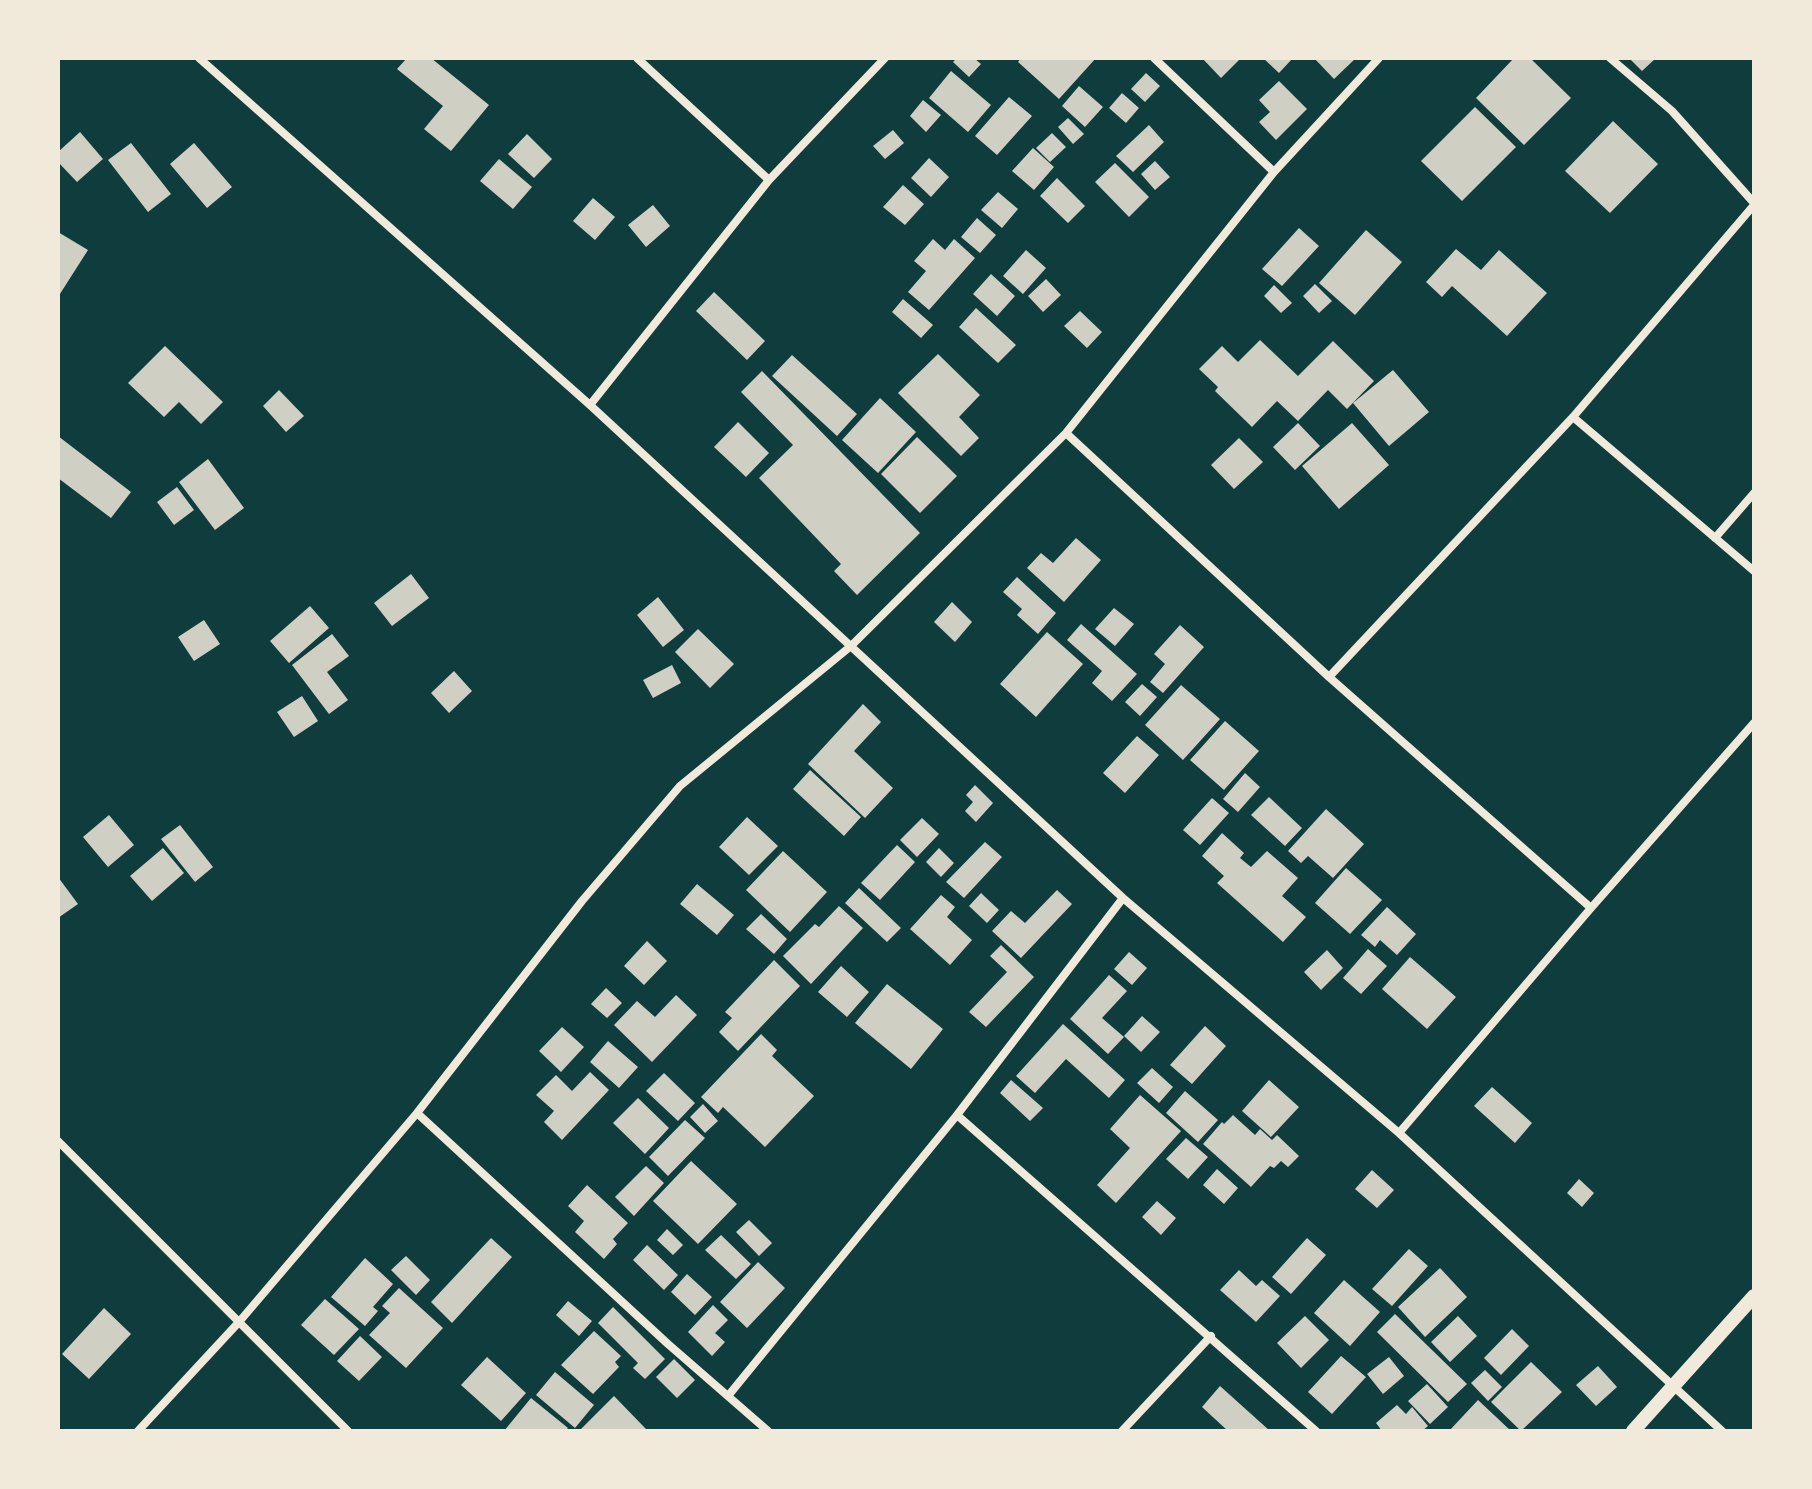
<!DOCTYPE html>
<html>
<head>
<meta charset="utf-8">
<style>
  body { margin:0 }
  #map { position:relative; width:1812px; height:1489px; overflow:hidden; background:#0f3d3e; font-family:Jost,sans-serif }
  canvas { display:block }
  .frame { position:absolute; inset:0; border:60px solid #f1e9da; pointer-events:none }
</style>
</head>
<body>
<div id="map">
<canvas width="1812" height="1489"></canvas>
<div class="frame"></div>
</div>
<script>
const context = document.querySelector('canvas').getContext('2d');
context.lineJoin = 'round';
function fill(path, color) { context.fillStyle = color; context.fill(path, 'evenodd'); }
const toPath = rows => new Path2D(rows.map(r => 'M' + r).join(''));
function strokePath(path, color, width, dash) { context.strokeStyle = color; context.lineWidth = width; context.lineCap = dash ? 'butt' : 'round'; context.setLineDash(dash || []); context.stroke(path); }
const building = toPath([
  [407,58,431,58,489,105,451,151,424,129,443,106,397,69],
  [957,58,974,58,981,64,969,77,953,62],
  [1021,58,1096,58,1059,99,1018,62],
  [1202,58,1241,58,1221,78],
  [1263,58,1293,58,1279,73],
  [1314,58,1356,58,1334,79],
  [1514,58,1530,58,1571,98,1524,145,1476,98],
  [1629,58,1656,58,1642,71],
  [951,71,991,105,968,132,929,98],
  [1146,73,1160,86,1145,102,1131,89],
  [1279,81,1307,109,1276,140,1259,122,1270,112,1259,100],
  [1079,86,1103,107,1085,127,1062,106],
  [1122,93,1139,108,1126,123,1109,108],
  [1009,97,1032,116,997,155,975,136],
  [923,100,941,115,926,132,910,116],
  [1475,107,1516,147,1462,201,1421,161],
  [1068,118,1084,134,1073,144,1058,127],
  [1613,121,1658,164,1610,213,1565,171],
  [1149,125,1164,142,1133,172,1116,156],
  [893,130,904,143,885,159,873,146],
  [80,132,103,159,77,182,58,162,58,152],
  [1052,133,1066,147,1050,162,1036,148],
  [527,134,552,159,534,178,508,154],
  [131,143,171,194,148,212,108,160],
  [194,143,232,187,207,208,170,164],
  [1033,148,1054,167,1034,190,1012,171],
  [929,158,949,177,931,197,911,178],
  [499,159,532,187,513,209,480,181],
  [1155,161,1170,177,1155,190,1141,174],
  [1115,163,1149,197,1129,217,1095,182],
  [1057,178,1085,206,1068,223,1040,196],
  [903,185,924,204,905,225,883,207],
  [998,192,1018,209,1002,228,981,210],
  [593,198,615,217,595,240,573,221],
  [653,205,670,226,646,247,628,225],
  [977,218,996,235,980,253,961,237],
  [1299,228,1319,246,1282,286,1262,269],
  [1366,230,1402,262,1355,315,1319,283],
  [58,232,88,250,58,297],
  [933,239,945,250,954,239,975,258,929,310,908,292,926,271,914,261],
  [1456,249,1481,270,1499,250,1547,293,1507,336,1452,286,1442,297,1426,282],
  [1026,250,1046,268,1023,294,1003,276],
  [991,274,1015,296,997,316,973,294],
  [1046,279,1061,295,1043,312,1028,296],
  [1315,284,1332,301,1319,313,1303,296],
  [1274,285,1292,303,1281,313,1264,296],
  [714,292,765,341,747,360,696,311],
  [903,299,933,325,921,338,892,312],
  [976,308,1016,345,998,363,959,327],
  [1080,311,1102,332,1087,348,1064,326],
  [1260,340,1298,376,1333,341,1374,381,1347,409,1328,390,1298,421,1277,401,1252,427,1215,391,1218,387,1199,369,1222,346,1238,362],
  [165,346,223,402,201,424,179,402,164,417,128,383],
  [938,354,980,395,959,417,979,438,961,456,898,393],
  [792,355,857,414,837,436,772,376],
  [1393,370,1429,412,1389,446,1353,403],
  [762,371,920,533,857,595,834,571,841,564,759,478,793,445,741,392],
  [279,390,304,416,286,432,263,406],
  [880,398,916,432,878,473,842,440],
  [738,422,769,453,746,477,714,447],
  [1298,423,1320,446,1295,470,1273,447],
  [1352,423,1389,465,1339,509,1302,466],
  [58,436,131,492,111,518,58,478],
  [917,437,957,476,920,513,881,474],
  [1239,438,1263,462,1234,489,1211,465],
  [208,459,244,508,215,530,179,482],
  [177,487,194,510,174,525,157,502],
  [1076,538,1101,560,1064,602,1027,568,1041,553,1053,563],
  [411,574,429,598,392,626,374,603],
  [1017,577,1056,613,1038,634,1017,615,1022,609,1003,592],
  [658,597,684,630,663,647,637,615],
  [952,602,972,622,955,642,934,622],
  [310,606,329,628,289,663,270,641],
  [1114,608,1134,624,1115,646,1095,629],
  [204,620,220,644,194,661,178,637],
  [1081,624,1137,674,1112,701,1092,683,1102,671,1067,640],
  [1180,625,1204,647,1163,693,1150,682,1165,664,1154,654],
  [698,629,734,664,710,688,675,652],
  [1047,632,1083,664,1036,717,1000,684],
  [332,634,349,656,327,672,348,700,329,714,292,665],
  [672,665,681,683,653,698,643,680],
  [454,671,472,691,449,713,431,693],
  [1142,684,1157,697,1140,716,1125,702],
  [1181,685,1220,719,1183,760,1145,725],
  [302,696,318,721,294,737,277,712],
  [863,704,881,722,854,751,893,788,865,818,808,764],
  [1225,721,1259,751,1224,790,1190,760],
  [1137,736,1159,755,1125,793,1103,773],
  [810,770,861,817,844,836,793,789],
  [1245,773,1260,787,1238,812,1223,799],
  [975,785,993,803,976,822,965,811,973,802,966,795],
  [1269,797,1302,828,1285,846,1251,815],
  [1212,798,1229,813,1200,845,1183,830],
  [1326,809,1364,844,1333,878,1308,856,1301,863,1288,851],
  [109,815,134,845,108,867,83,837],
  [747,817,778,846,749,875,719,847],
  [922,818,939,834,917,857,900,840],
  [180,825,213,867,195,882,161,839],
  [1222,833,1244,853,1240,858,1251,867,1267,851,1298,878,1282,896,1306,917,1283,942,1217,883,1224,876,1202,856],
  [985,842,1002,857,964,898,946,882],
  [897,845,915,862,880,900,861,883],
  [163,848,184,873,152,901,130,876],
  [939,848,954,863,941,877,926,862],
  [783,851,827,892,790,932,746,890],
  [1346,868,1382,900,1350,934,1315,903],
  [58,877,78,904,58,918],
  [697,884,734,915,717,935,680,904],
  [859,888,901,928,887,942,845,903],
  [1057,890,1072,904,1021,958,992,931,1011,911,1025,923],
  [981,893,999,910,987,923,969,906],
  [941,895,955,907,947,917,972,940,950,965,910,929],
  [839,906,863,928,811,984,783,956,815,924,819,927],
  [1387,907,1416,934,1397,955,1380,940,1375,947,1361,935],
  [761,914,787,939,774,954,746,929],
  [647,941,667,961,644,985,624,966],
  [1001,945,1034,977,986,1027,969,1012,1007,972,990,956],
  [1368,949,1387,966,1361,994,1343,978],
  [1327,950,1343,968,1321,990,1304,972],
  [1129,952,1147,968,1132,985,1114,969],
  [1410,957,1456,997,1427,1029,1382,989],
  [774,960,800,986,738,1051,719,1032,732,1018,725,1012],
  [841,966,869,992,847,1017,818,992],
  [1109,975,1127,991,1102,1018,1124,1037,1108,1054,1070,1019],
  [887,984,943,1029,911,1069,855,1023],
  [606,988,622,1003,607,1018,591,1004],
  [676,995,697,1015,652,1062,614,1025,637,1001,655,1017],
  [1142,1016,1160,1032,1141,1052,1124,1036],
  [1063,1024,1125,1080,1109,1098,1066,1059,1035,1093,1016,1076],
  [1205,1026,1226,1046,1192,1084,1170,1065],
  [562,1027,584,1047,561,1072,539,1051],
  [761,1034,777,1050,772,1056,814,1096,765,1147,723,1107,718,1113,701,1097],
  [608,1041,638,1067,619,1088,590,1062],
  [1152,1068,1173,1087,1159,1103,1137,1083],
  [590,1072,609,1090,562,1140,544,1122,554,1111,536,1095,556,1075,572,1091],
  [664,1073,695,1103,678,1121,646,1091],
  [1011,1080,1043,1108,1030,1121,1000,1093],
  [1269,1080,1299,1107,1271,1137,1242,1111],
  [1492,1087,1532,1123,1515,1143,1474,1106],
  [1185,1091,1218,1120,1198,1142,1166,1113],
  [1140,1095,1181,1131,1116,1203,1097,1185,1130,1148,1110,1129],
  [638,1098,669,1128,645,1154,613,1123],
  [703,1104,718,1121,705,1133,690,1117],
  [1233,1115,1255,1135,1260,1129,1272,1140,1277,1135,1299,1156,1288,1167,1281,1161,1274,1168,1270,1166,1251,1187,1203,1144,1222,1122,1224,1124],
  [685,1120,705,1138,668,1176,649,1157],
  [1186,1138,1208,1157,1188,1179,1166,1159],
  [691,1161,737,1204,698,1244,653,1201],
  [646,1166,664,1183,634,1216,615,1197],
  [1217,1169,1238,1188,1224,1204,1203,1185],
  [1372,1170,1394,1190,1377,1208,1355,1189],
  [1579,1179,1594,1193,1582,1207,1567,1193],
  [587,1185,628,1223,613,1239,617,1244,604,1259,575,1232,584,1221,568,1206],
  [1157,1201,1176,1218,1161,1235,1142,1217],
  [749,1220,772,1243,759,1256,736,1232],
  [667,1229,683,1245,673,1255,657,1240],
  [721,1235,751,1264,736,1279,705,1250],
  [491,1238,512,1257,452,1323,431,1302],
  [1307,1238,1326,1255,1291,1294,1272,1277],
  [647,1245,678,1275,664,1290,633,1260],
  [1409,1249,1428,1266,1392,1306,1372,1289],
  [406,1256,430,1280,416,1295,391,1270],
  [365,1258,393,1284,373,1307,378,1311,365,1326,331,1297],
  [758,1262,785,1288,747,1328,720,1302],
  [1440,1268,1467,1297,1425,1337,1398,1307],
  [1239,1270,1256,1286,1262,1280,1280,1296,1256,1322,1220,1290],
  [687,1274,712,1297,695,1315,671,1292],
  [1344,1280,1380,1312,1350,1346,1314,1313],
  [399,1288,443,1328,406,1368,369,1335,390,1313,382,1306],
  [325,1299,359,1329,334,1355,301,1325],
  [568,1301,592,1321,579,1336,556,1315],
  [713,1305,728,1320,715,1333,725,1342,712,1356,688,1332],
  [613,1307,665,1359,645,1379,633,1368,638,1363,598,1323],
  [104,1308,131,1334,89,1379,62,1354],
  [1395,1314,1467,1384,1448,1402,1377,1332],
  [1305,1316,1329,1340,1301,1368,1277,1343],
  [1458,1316,1477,1336,1450,1362,1431,1342],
  [1512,1329,1529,1346,1501,1375,1484,1358],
  [594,1331,621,1356,615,1362,619,1367,593,1394,561,1365],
  [360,1336,382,1357,359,1381,337,1361],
  [1341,1356,1366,1377,1332,1414,1308,1392],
  [487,1357,526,1393,501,1421,461,1385],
  [1389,1357,1404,1376,1383,1394,1367,1374],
  [674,1359,695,1380,677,1398,656,1377],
  [1531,1362,1562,1392,1521,1431,1491,1402],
  [1598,1366,1617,1387,1596,1406,1576,1385],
  [1485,1370,1502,1387,1488,1401,1471,1383],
  [555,1372,594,1405,575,1428,536,1395],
  [1427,1384,1448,1407,1430,1424,1408,1401],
  [1220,1386,1270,1431,1228,1431,1202,1407],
  [614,1396,646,1429,644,1431,579,1431],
  [531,1398,568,1428,565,1431,504,1431],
  [1478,1400,1511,1431,1449,1431],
  [1397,1405,1406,1414,1412,1407,1428,1426,1422,1431,1382,1431,1376,1423]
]);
const minor = toPath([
  [199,58,590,405,1123,898,1399,1133,1722,1431],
  [637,58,769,180],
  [1154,58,1274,172],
  [1610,58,1672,111,1754,203],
  [590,405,769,180,885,58],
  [1573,417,1754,571],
  [1066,433,1329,677,1591,908],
  [1715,538,1754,493],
  [1329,677,1573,417,1754,205],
  [417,1113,668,1344,768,1431],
  [957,1115,1316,1431],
  [1399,1133,1591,908,1754,723],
  [58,1141,348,1431],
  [728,1396,957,1115,1123,898],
  [138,1431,239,1322,417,1113,582,901,680,786,851,646,1066,433,1274,172,1379,58],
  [1122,1431,1211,1336]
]);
const tertiary = toPath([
  [1633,1431,1754,1296]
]);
fill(building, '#cfcfc3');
strokePath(minor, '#f1e9da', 8);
strokePath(tertiary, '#f1e9da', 14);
</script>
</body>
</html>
